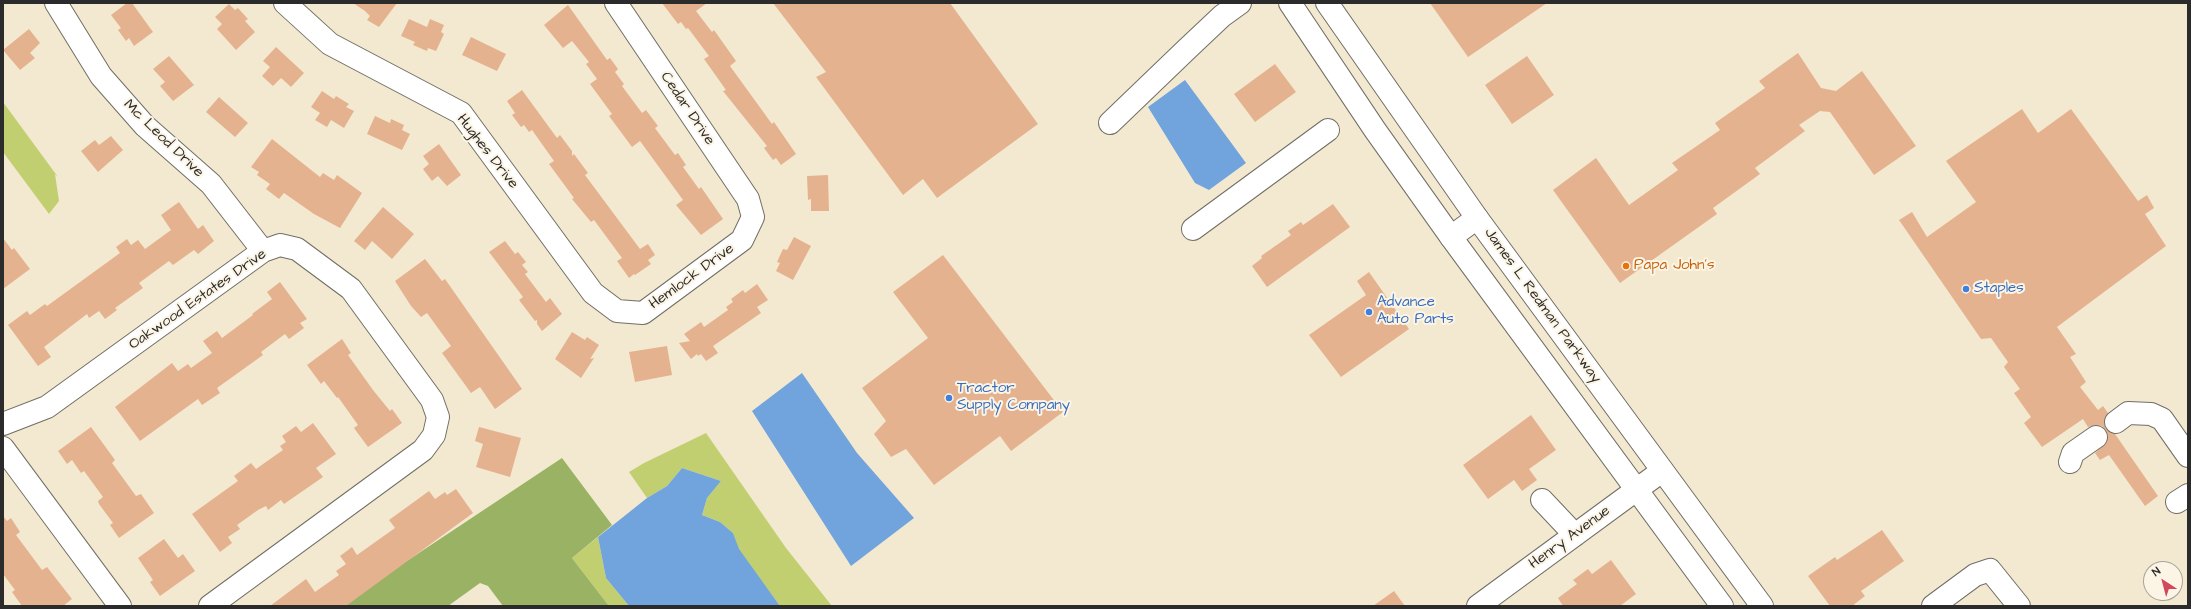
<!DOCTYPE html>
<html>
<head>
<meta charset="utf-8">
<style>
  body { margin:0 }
  #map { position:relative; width:2191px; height:609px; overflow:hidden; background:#f3e9d0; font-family:"Architects Daughter",sans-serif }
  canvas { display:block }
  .frame { position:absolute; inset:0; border:4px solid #2b2b2b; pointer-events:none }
  .north { position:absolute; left:2143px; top:561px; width:40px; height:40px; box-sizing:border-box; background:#fcf5e5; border:1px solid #a8a49b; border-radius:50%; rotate:324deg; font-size:11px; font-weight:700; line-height:16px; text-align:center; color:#2b2b2b }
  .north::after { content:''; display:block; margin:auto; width:14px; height:18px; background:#d1495b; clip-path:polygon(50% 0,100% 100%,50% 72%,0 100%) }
</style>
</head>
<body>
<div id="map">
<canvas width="2191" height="609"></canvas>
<div class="frame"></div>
<div class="north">N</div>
</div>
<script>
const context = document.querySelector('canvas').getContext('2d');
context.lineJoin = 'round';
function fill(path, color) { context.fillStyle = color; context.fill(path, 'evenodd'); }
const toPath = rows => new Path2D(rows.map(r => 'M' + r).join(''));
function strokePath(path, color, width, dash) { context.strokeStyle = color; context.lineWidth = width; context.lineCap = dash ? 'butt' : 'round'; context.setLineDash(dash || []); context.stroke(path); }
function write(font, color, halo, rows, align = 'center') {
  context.font = font + ' "Architects Daughter",sans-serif'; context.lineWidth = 4; context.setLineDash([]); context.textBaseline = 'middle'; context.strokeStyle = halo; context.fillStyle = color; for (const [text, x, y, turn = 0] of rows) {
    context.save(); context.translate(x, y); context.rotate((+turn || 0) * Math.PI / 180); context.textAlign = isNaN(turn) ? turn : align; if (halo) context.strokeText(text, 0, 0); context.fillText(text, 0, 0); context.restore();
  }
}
const green = toPath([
  [3,102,58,177,55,174,59,201,49,214,3,152],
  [706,433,786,548,832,606,780,606,738,549,733,533,720,522,702,515,707,498,721,481,682,468,667,486,647,498,629,472,644,463],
  [598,537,606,578,629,606,609,606,572,558]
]);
const forest = toPath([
  [562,458,612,525,572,558,609,606,503,606,488,586,480,583,448,606,339,606]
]);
const water = toPath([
  [1185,80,1246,163,1209,190,1195,183,1148,107],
  [802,373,857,453,914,518,851,566,752,411],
  [682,468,721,481,707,498,702,515,720,522,733,533,739,549,780,606,629,606,606,578,598,537,647,498,667,486]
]);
const building = toPath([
  [127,3,132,3,153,32,134,46,129,38,126,41,118,30,121,28,111,15],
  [353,3,397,3,379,27,367,20,370,16,365,11],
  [662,3,707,3,696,11,712,32,714,30,736,61,730,66,772,124,774,122,796,154,781,165,776,158,773,160,764,148,767,146,723,91,726,90,704,59,709,56,688,28,686,29,681,22,678,24],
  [773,3,950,3,1038,124,937,198,923,179,903,195,816,77,826,72],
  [1430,3,1547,3,1468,57],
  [229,4,235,10,238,8,248,19,245,21,255,32,236,50,217,29,222,24,215,17],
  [568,5,607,60,610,58,618,69,615,72,624,84,622,86,642,113,646,110,658,126,655,128,675,155,678,153,686,165,683,167,699,189,701,187,723,219,701,235,676,205,683,200,640,141,632,147,609,116,612,114,590,84,597,79,586,64,589,62,572,41,563,48,544,25],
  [409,19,427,27,430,19,444,25,441,32,444,34,436,51,428,48,427,51,413,45,415,42,401,36],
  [29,29,40,43,30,53,35,58,20,70,3,50],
  [471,37,506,54,497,71,462,55],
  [276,47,304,73,291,87,281,78,273,86,262,76,270,67,263,61],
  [1798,53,1821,88,1836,91,1862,71,1916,146,1874,175,1830,112,1820,111,1799,125,1805,131,1755,168,1760,174,1713,208,1717,214,1620,283,1553,190,1596,158,1629,205,1678,170,1672,163,1720,130,1715,123,1765,88,1759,81],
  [169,56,194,85,173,101,160,86,165,82,153,69],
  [1527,56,1554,95,1512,124,1485,85],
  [1275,64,1296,92,1255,122,1234,94],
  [522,90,557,138,560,135,572,151,572,156,574,154,588,173,585,175,640,249,648,244,655,255,648,260,651,264,635,275,634,274,629,278,617,261,622,258,594,220,591,222,572,199,574,198,549,164,554,161,532,130,529,132,524,125,521,127,512,115,515,113,507,101],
  [322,91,334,99,336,96,349,104,346,107,354,111,344,128,331,120,327,127,315,120,320,113,311,107],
  [219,97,248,123,235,137,206,112],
  [2022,109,2038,133,2071,109,2138,201,2147,195,2154,208,2145,214,2166,246,2057,327,2076,354,2070,357,2086,382,2080,387,2098,410,2103,406,2108,413,2104,423,2106,429,2115,434,2158,496,2145,506,2109,455,2100,460,2095,453,2107,442,2106,430,2102,426,2095,425,2088,427,2083,419,2042,447,2024,423,2031,417,2014,393,2020,389,2004,367,2008,362,1991,338,1981,339,1899,220,1912,212,1927,237,1976,202,1946,161],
  [375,116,390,123,391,119,404,125,402,130,410,134,402,150,367,134],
  [111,136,123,150,98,172,81,151,95,140,99,145],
  [272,139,320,177,323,173,334,180,337,175,362,193,340,228,314,214,284,193,279,199,266,189,270,184,257,175,259,172,251,167],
  [439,144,461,175,447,186,438,176,432,181,423,169,429,164,423,156],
  [828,175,829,211,811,211,811,199,808,200,807,176],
  [179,202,198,229,203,225,214,241,198,254,194,250,173,265,169,261,139,283,143,288,115,308,117,310,105,319,99,311,89,318,87,314,44,347,51,357,38,366,8,325,27,311,30,315,45,304,47,306,120,253,116,247,127,239,131,245,138,240,145,249,171,230,161,215],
  [1333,204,1350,227,1267,287,1252,266,1262,258,1261,256,1291,235,1288,231,1301,222,1303,225],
  [383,207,414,234,392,259,372,241,365,250,354,241],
  [794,237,811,246,793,280,776,271,780,263,777,262,783,249,787,250],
  [3,238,12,250,14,248,30,269,3,289],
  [505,241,515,254,518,252,526,262,522,265,528,272,525,274,546,302,550,298,562,314,542,331,537,324,537,320,535,321,519,300,523,297,489,252],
  [943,255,1063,412,1011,451,1000,436,934,485,906,449,891,457,874,434,886,421,862,388,928,338,893,292],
  [425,259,442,281,445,279,522,389,495,409,480,387,471,393,442,353,451,346,427,313,421,317,411,306,395,281],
  [1369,272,1409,329,1341,377,1309,335,1366,295,1357,281],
  [280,282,307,319,300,323,304,328,289,339,285,334,261,352,263,355,217,388,220,393,202,405,198,399,140,441,115,407,172,363,178,371,188,364,191,368,212,353,203,341,217,331,222,338,253,315,252,314,272,299,267,292],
  [757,284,768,300,757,307,761,313,713,346,718,353,706,361,701,354,698,356,697,354,691,359,679,343,690,341,684,334,701,322,704,327,728,310,726,307,733,302,731,299,743,290,745,293],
  [572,332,585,340,587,337,599,345,590,359,594,358,581,378,555,359],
  [342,339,351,353,348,355,373,390,390,411,392,409,402,423,368,447,354,428,358,425,338,397,337,398,324,381,321,384,307,365],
  [667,346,672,375,635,382,629,352],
  [1531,415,1556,450,1529,469,1537,480,1522,491,1514,480,1488,499,1463,465],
  [313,423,336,454,316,468,323,477,284,504,281,500,268,510,266,506,258,510,237,525,240,529,228,537,232,543,220,552,192,514,238,481,234,476,251,463,256,469,283,450,280,446,286,442,282,436,296,426,301,432],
  [91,427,115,460,112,463,136,496,141,494,154,513,119,538,110,525,113,523,99,504,98,501,103,497,84,471,81,473,72,460,67,464,58,451],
  [479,427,521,438,510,477,476,467,483,444,475,441],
  [456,489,473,513,346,606,270,606,306,579,315,592,339,575,336,571,346,564,340,556,352,547,357,555,395,528,389,520,429,491,435,499,445,492,447,495],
  [3,516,7,521,11,518,20,532,16,535,42,570,47,567,72,599,63,606,22,606,12,592,15,590,3,574],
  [1882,530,1904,561,1861,591,1865,596,1852,606,1830,606,1808,576,1835,557,1837,560],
  [164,539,178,558,183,554,195,571,160,596,150,582,153,580,138,558],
  [1611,560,1636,594,1620,606,1563,606,1558,598,1577,584,1573,580,1588,569,1592,574],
  [1394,591,1405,606,1373,606]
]);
const minor = toPath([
  [56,3,101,76,145,126,211,184,263,251],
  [285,3,330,44,461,113,593,293,617,311,643,313,742,240,753,217,748,199,616,3],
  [1110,123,1187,49,1222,16,1240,3],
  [1193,229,1328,130],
  [1451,237,1477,218],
  [2116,422,2128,413,2151,414,2162,419,2188,456],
  [3,424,47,407,263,251,280,245,297,249,351,289,432,400,438,417,434,435,423,450,210,606],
  [3,448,120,606],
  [2070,462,2073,453,2096,437],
  [1542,500,1575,535],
  [2177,502,2188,495],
  [1478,606,1662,471],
  [1933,606,1975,575,1990,570,2019,606]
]);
const major = toPath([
  [1290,3,1375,130,1451,237,1722,606],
  [1327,3,1477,218,1762,606]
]);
const markers = [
  [1626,266,4,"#e8710a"],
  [1966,289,4,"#3f7fe0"],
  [1369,312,4,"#3f7fe0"],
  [949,398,4,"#3f7fe0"]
];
const streetNames = [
  ["Cedar Drive",687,109,56],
  ["Mc Leod Drive",163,139,44],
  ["Hughes Drive",487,152,52],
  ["Hemlock Drive",692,277,-36],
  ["Oakwood Estates Drive",198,300,-35],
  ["James L Redman Parkway",1542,306,54],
  ["Henry Avenue",1570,538,-36]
];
const foodNames = [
  ["Papa John's",1634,266]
];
const shopNames = [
  ["Staples",1974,289],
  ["Advance",1377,303],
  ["Auto Parts",1377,320],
  ["Tractor",957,389],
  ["Supply Company",957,406]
];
fill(green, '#c2cf71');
fill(forest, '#99b263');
fill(water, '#71a3dc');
fill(building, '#e5b28f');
strokePath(minor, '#716e65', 24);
strokePath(major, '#716e65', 24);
strokePath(minor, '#fff', 22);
strokePath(major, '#fff', 22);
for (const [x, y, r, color] of markers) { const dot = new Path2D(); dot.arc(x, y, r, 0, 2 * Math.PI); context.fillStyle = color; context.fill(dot); strokePath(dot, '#fcf5e5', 1.5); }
write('15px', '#2b2b2b', '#fcf5e5', streetNames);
write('15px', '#c56008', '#fcf5e5', foodNames, 'left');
write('15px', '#366cbe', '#fcf5e5', shopNames, 'left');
</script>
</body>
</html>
